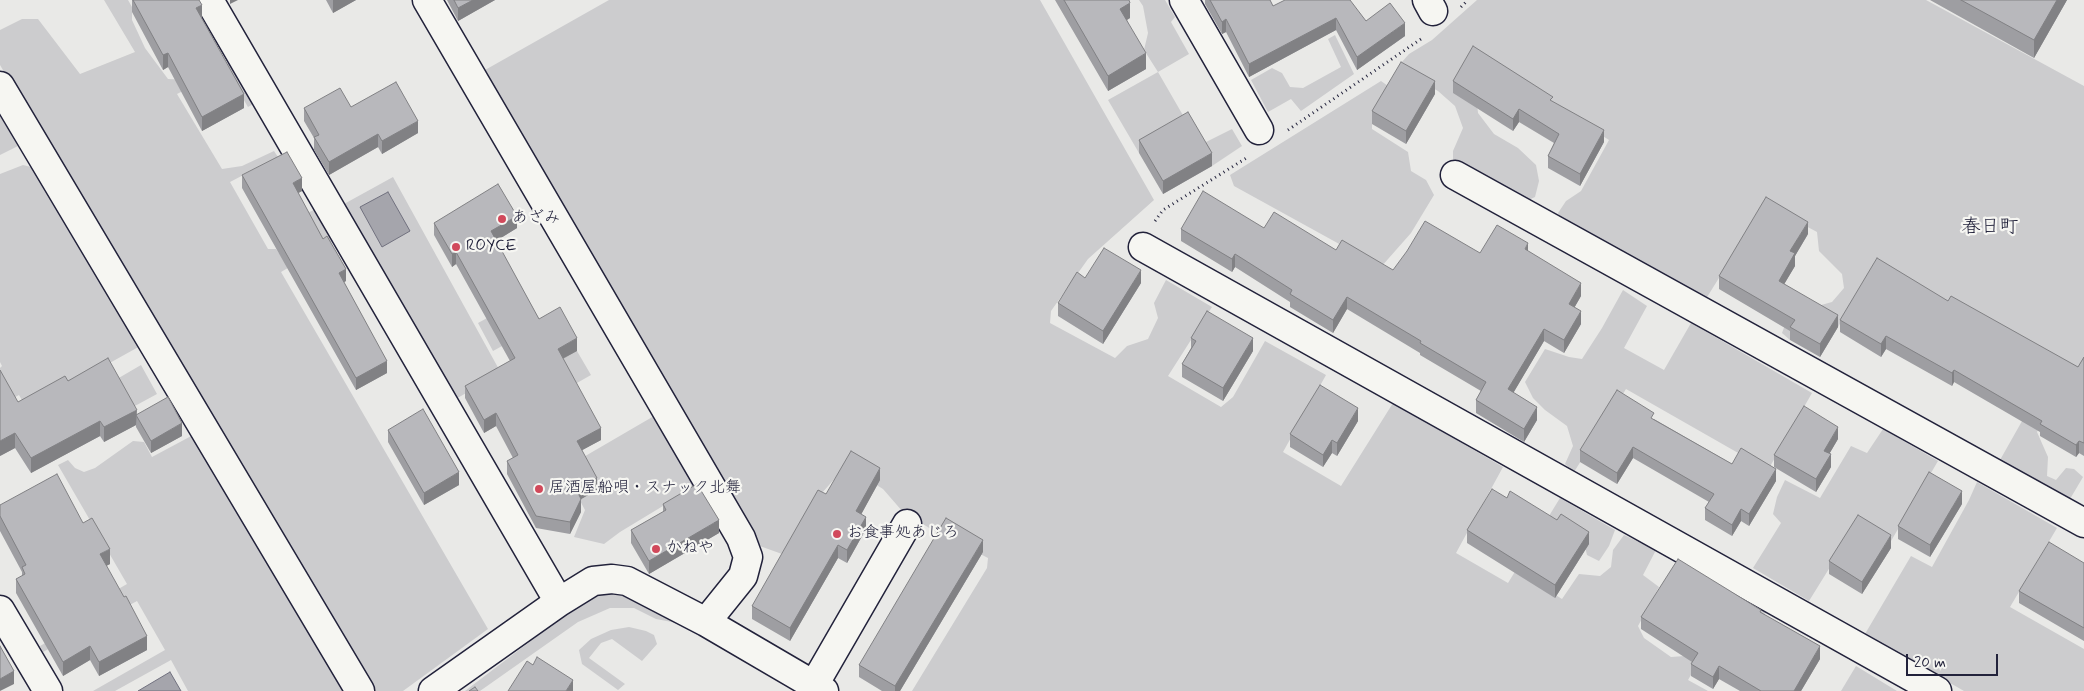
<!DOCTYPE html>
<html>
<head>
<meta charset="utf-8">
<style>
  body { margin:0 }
  #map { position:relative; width:2084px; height:691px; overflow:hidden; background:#e9e9e7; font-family:Mynerve,sans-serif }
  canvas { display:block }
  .scale { position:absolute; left:1906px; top:654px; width:92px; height:22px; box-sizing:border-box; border:2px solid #22223b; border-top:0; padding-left:6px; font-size:15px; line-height:18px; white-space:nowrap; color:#22223b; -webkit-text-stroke:4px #f6f6f2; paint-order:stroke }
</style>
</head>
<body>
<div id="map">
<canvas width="2084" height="691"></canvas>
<div class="scale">20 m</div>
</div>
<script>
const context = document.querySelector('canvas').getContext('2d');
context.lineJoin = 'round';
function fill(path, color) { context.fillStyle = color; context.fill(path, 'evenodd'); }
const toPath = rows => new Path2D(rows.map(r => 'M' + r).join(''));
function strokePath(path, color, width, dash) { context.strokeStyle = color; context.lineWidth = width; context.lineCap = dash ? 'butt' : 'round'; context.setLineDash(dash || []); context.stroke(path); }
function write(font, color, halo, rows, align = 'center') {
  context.font = font + ' Mynerve,"Klee One",sans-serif'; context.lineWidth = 4.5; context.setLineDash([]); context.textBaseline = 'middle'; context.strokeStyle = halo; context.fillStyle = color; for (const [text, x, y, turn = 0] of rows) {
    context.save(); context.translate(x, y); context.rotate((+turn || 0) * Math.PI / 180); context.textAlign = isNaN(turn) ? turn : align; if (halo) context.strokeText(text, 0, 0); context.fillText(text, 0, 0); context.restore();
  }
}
const green = toPath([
  [104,0,128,0,132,7,132,20,145,48,168,79,189,80,225,63,232,64,255,103,248,107,229,75,223,71,177,94,222,169,242,166,274,151,278,157,230,182,268,249,276,249,284,260,307,213,314,210,332,242,281,272,488,629,403,691,371,691,0,65,0,30,22,19,38,19,80,74,135,52],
  [609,0,1040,0,1154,200,1088,259,1051,311,1050,323,1115,358,1127,346,1148,339,1158,318,1154,303,1166,280,1212,307,1168,376,1221,407,1233,397,1265,341,1326,375,1283,452,1341,486,1393,403,1503,467,1456,553,1508,583,1560,498,1615,530,1609,546,1599,561,1587,555,1582,535,1524,575,1562,599,1579,574,1600,576,1611,567,1613,550,1624,535,1656,550,1643,575,1659,587,1638,626,1644,638,1671,657,1685,656,1733,593,1766,613,1761,616,1728,610,1688,680,1708,691,912,691,987,568,988,558,931,529,903,512,883,489,846,466,821,494,782,554,757,545,485,70],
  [1139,0,1165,0,1175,17,1171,22,1189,54,1158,72,1188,124,1139,153,1108,100,1158,72,1144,50,1148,33,1143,6],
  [1477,0,1926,0,2084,86,2084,360,2078,369,2064,381,2037,432,2048,457,2047,476,2056,480,2066,468,2074,469,2083,477,2070,499,2000,460,2056,361,1876,264,1838,327,1808,310,1790,340,1782,333,1789,314,1832,302,1844,288,1842,274,1819,251,1817,232,1765,204,1704,302,1563,223,1558,213,1566,201,1581,191,1609,140,1471,52,1478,113,1494,134,1518,148,1536,165,1539,181,1535,197,1518,205,1453,164,1453,151,1463,128,1455,106,1438,91,1404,72,1401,63,1409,54,1432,40],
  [1335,35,1354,74,1301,111,1291,99,1268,112,1251,80,1272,68,1282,73,1290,87,1303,88,1341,67,1328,39],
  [1381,81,1391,88,1372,119,1372,129,1408,152,1411,171,1426,180,1434,195,1411,233,1381,267,1234,186,1230,175],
  [0,115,18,146,0,155],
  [1232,129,1242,146,1212,166,1200,145],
  [23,165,35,168,142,345,27,409,19,395,0,405,0,368,2,366,0,362,0,174],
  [393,177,501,373,454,400,344,204],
  [1623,290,1647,306,1624,348,1664,370,1691,323,1812,393,1768,470,1626,389,1574,472,1565,464,1573,446,1567,426,1545,410,1533,398,1525,382,1545,349,1569,357,1582,359,1602,328],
  [511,305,526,333,493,351,478,323],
  [577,351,591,375,531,409,517,384],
  [141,365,157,394,133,407,117,379],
  [654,416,696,486,620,532,604,544,574,537,585,510,563,469],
  [1883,429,1938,461,1891,541,1858,522,1809,601,1753,568,1781,523,1773,514,1777,497,1785,480,1820,498,1851,446,1867,453],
  [195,434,347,691,188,691,171,660,115,691,93,691,165,650,137,601,43,652,40,646,65,632,61,622,127,584,58,465,68,460,75,468,84,472,95,468,133,441,144,442,152,457],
  [1977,482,2057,528,2010,607,2084,649,2084,691,1964,691,1865,634,1911,556,1932,567,1969,500],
  [616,590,680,618,677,623,656,619,634,608,610,608,578,622,480,691,465,691,582,602,602,594],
  [629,627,646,631,654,635,657,644,642,661,612,639,601,643,589,658,625,684,618,690,582,664,579,650,591,639,611,630],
  [1856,666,1897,691,1841,691]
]);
const water = toPath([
  [388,192,410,231,382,247,360,207,388,192],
  [170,672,181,691,138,691,170,672]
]);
const path = toPath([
  [1461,7,1468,0],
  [1288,130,1421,39],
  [1155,221,1163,210,1248,157]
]);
const street = toPath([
  [209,0,559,602],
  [427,0,741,538,748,557,743,576,706,622],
  [1184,0,1259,130],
  [1427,0,1433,11],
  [0,86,360,691],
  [1455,175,2084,523],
  [1143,247,1937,691],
  [0,610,48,691],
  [814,685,907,524],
  [433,691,559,602,593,581,612,579,627,581,706,622,824,691]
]);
const wall = toPath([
  [132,0,199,0,202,19,244,108,202,131,168,67,163,70,132,12],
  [326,0,356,0,333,13],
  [447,0,495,0,458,21],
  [1055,0,1129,0,1130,18,1127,20,1146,69,1108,91],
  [1205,0,1270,0,1273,6,1366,21,1405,36,1357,70,1336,30,1249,77,1226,32,1222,34,1205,4],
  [1930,0,2067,0,2034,58],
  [1453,81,1553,102,1604,142,1580,186,1548,168,1548,156,1554,143,1519,122,1513,131,1453,93],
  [1435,94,1406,144,1372,124,1372,111],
  [351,107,418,133,382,154,378,147,329,175,314,150,314,138,304,121,304,108],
  [1139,140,1212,166,1163,194,1139,153],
  [242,175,302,191,298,193,346,281,344,282,387,373,356,390,242,188],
  [434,223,517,228,496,241,539,319,577,351,563,359,601,440,582,450,597,490,581,499,581,512,570,534,536,528,507,474,507,461,513,458,496,426,484,433,465,398,465,386,510,361,456,264,452,267,434,235],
  [1264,228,1336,250,1393,270,1480,253,1528,252,1581,296,1574,308,1581,324,1564,353,1544,341,1513,393,1537,420,1524,442,1476,413,1476,400,1481,391,1420,355,1420,353,1347,309,1333,333,1290,307,1290,302,1235,267,1232,272,1181,241,1181,229],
  [1808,234,1795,256,1795,266,1784,284,1838,327,1820,357,1790,340,1790,331,1719,289,1719,276],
  [1085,278,1141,283,1103,344,1058,316,1058,303],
  [1948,301,2078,367,2084,357,2084,456,2079,453,2076,457,2040,436,2040,432,1954,382,1952,386,1886,349,1881,357,1840,332,1840,320],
  [1191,338,1253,351,1223,401,1182,377,1182,364,1191,348],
  [68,381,137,414,182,436,151,453,136,427,136,425,104,442,100,436,31,473,15,448,0,456,18,402],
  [1654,419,1732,464,1776,481,1749,526,1741,521,1732,536,1705,520,1705,508,1709,502,1633,458,1617,484,1580,462,1580,450],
  [1358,421,1337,456,1332,453,1323,467,1290,447,1290,434],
  [388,430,459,485,424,505,388,442],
  [1838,439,1829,454,1831,467,1816,492,1774,467,1774,455],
  [880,480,861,514,866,529,847,563,838,558,790,641,752,619,752,606,826,494],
  [1507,498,1589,544,1555,598,1467,543,1467,530],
  [663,504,719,533,649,574,631,543,631,530,663,512],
  [1962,504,1930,557,1898,539,1898,526],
  [0,505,83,523,110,564,106,566,147,650,99,676,90,660,63,676,16,593,16,579,22,576,22,572,0,531],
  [1891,548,1862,594,1829,574,1829,561],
  [983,552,900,691,882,691,859,677,859,665],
  [2084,563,2084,641,2019,603,2019,591],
  [1761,612,1820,659,1801,691,1740,691,1719,679,1713,689,1691,676,1691,664,1692,662,1641,629,1641,617]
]);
const shadedWall = toPath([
  [230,0,238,0,230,4],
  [333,0,356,0,333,13],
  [473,0,495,0,458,21,458,8],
  [2057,0,2067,0,2034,58,2034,40],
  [1130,3,1130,18,1120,24,1120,9],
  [202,5,202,19,196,8],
  [1336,18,1336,30,1249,77,1249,64],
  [1226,19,1226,32,1222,34,1222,22],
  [1405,23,1405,36,1357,70,1357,57],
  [168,53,168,67,163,70,163,55],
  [1146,53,1146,69,1108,91,1108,76],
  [1435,81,1435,94,1406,144,1406,131],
  [244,94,244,108,202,131,202,117],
  [1519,109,1519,122,1513,131,1513,119],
  [418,121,418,133,382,154,382,141],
  [1604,130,1604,142,1580,186,1580,174],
  [378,134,378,147,329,175,329,162],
  [1212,153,1212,166,1163,194,1163,181],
  [302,178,302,191,293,196,293,183],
  [517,216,517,228,491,244,491,231],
  [1808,222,1808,234,1795,256,1795,266,1779,293,1779,281,1790,251],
  [1528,243,1528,256,1525,249],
  [456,252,456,264,452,267,452,254],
  [1235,254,1235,267,1232,272,1232,259],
  [346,269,346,281,339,285,339,273],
  [1141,270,1141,283,1103,344,1103,331],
  [1581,283,1581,296,1569,317,1569,304],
  [1347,297,1347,309,1333,333,1333,320],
  [1581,311,1581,324,1564,353,1564,340],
  [1838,315,1838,327,1820,357,1820,344],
  [1544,329,1544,341,1508,402,1508,389],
  [1886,336,1886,349,1881,357,1881,344],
  [577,338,577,351,558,361,558,349],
  [1253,338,1253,351,1223,401,1223,388],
  [387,361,387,373,356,390,356,378],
  [1954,370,1954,382,1952,386,1952,373],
  [1537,407,1537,420,1524,442,1524,429],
  [1358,408,1358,421,1337,456,1337,443],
  [137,410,136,425,104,442,104,427],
  [496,413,496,426,484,433,484,420],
  [100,421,100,436,31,473,31,458],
  [182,423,182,436,151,453,151,441],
  [1838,427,1838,439,1824,463,1824,451],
  [601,428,601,440,577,453,577,441],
  [15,433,15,448,0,456,0,441],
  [1332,440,1332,453,1323,467,1323,455],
  [2079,441,2079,453,2076,457,2076,445],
  [1633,447,1633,458,1617,484,1617,473],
  [1831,454,1831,467,1816,492,1816,479],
  [880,468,880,480,856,524,856,511],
  [1776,469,1776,481,1749,526,1749,514],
  [459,472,459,485,424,505,424,493],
  [597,478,597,490,576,502,576,489],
  [1962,491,1962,504,1930,557,1930,545],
  [581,499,581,512,570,534,570,522],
  [1741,509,1741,521,1732,536,1732,525],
  [866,517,866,529,847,563,847,550],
  [719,520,719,533,649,574,649,561],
  [1589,532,1589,544,1555,598,1555,585],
  [1891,535,1891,548,1862,594,1862,582],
  [983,540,983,552,900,691,895,691,895,686],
  [838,545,838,558,790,641,790,628],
  [110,549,110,564,100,569,100,554],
  [147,636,147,650,99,676,99,662],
  [90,646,90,660,63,676,63,662],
  [1820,646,1820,659,1801,691,1794,691],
  [1719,666,1719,679,1713,689,1713,677],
  [14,671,14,684,0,691,0,679],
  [573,680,573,691,566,691]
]);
const building = toPath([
  [133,0,199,0,202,5,196,8,244,94,202,117,168,53,163,55,133,0],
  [454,0,473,0,458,8,454,0],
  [1064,0,1129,0,1130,3,1120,9,1146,53,1108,76,1064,0],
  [1210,0,1270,0,1273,6,1285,0,1350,0,1366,21,1390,3,1405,23,1357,57,1336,18,1249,64,1226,19,1222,22,1210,0],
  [1961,0,2057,0,2034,40,1961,0],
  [1473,46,1553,97,1550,100,1604,130,1580,174,1548,156,1559,134,1519,109,1513,119,1453,81,1473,46],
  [1401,62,1435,81,1406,131,1372,111,1401,62],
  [396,82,418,121,382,141,378,134,329,162,314,137,319,135,304,108,340,88,351,107,396,82],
  [1188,112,1212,153,1163,181,1139,140,1188,112],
  [287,152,302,178,293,183,323,239,327,236,346,269,339,273,387,361,356,378,242,175,287,152],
  [498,184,517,216,491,231,539,319,560,307,577,338,558,349,601,428,577,441,597,478,576,489,581,499,570,522,536,516,507,461,518,455,496,413,484,420,465,386,515,358,456,252,452,254,434,223,498,184],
  [1203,191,1264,228,1274,212,1336,250,1342,240,1393,270,1407,251,1425,221,1480,253,1497,225,1528,243,1525,249,1581,283,1569,304,1581,311,1564,340,1544,329,1508,389,1537,407,1524,429,1476,400,1486,382,1420,343,1421,341,1347,297,1333,320,1290,294,1292,290,1235,254,1232,259,1181,229,1203,191],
  [1766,197,1808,222,1790,251,1795,253,1779,281,1838,315,1820,344,1790,327,1795,320,1719,276,1766,197],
  [1104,248,1141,270,1103,331,1058,303,1077,272,1085,278,1104,248],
  [1877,258,1948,301,1951,296,2078,367,2084,357,2084,443,2079,441,2076,445,2040,424,2042,421,1954,370,1952,373,1886,336,1881,344,1840,320,1877,258],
  [1207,311,1253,338,1223,388,1182,364,1196,341,1191,338,1207,311],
  [108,358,137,410,104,427,100,421,31,458,15,433,0,441,0,370,18,402,65,376,68,381,108,358],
  [1320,385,1358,408,1337,443,1332,440,1323,455,1290,434,1320,385],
  [1617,390,1654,413,1651,418,1732,464,1741,448,1776,469,1749,514,1741,509,1732,525,1705,508,1714,494,1633,447,1617,473,1580,450,1617,390],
  [168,397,182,423,151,441,136,415,168,397],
  [1804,406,1838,427,1824,451,1831,454,1816,479,1774,455,1804,406],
  [423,409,459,472,424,493,388,430,423,409],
  [851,451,880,468,856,511,866,517,847,550,838,545,790,628,752,606,818,490,826,494,851,451],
  [1929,472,1962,491,1930,545,1898,526,1929,472],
  [57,474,83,523,92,518,110,549,100,554,124,597,126,596,147,636,99,662,90,646,63,662,16,579,25,574,22,567,26,565,0,516,0,505,57,474],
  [697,484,719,520,649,561,631,530,666,510,663,504,697,484],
  [1492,489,1507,498,1510,491,1557,520,1561,514,1589,532,1555,585,1467,530,1492,489],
  [1858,515,1891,535,1862,582,1829,561,1858,515],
  [946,518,983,540,895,686,859,665,946,518],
  [2049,542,2084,563,2084,628,2019,591,2049,542],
  [1678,559,1761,610,1760,612,1820,646,1794,691,1761,691,1719,666,1713,677,1691,664,1698,653,1641,617,1678,559],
  [0,646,14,671,0,679,0,646],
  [537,657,573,680,566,691,508,691,527,661,533,665,537,657],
  [475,687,478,691,469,691,475,687]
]);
const markers = [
  [502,219,5,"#d1495b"],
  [456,247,5,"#d1495b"],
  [539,489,5,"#d1495b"],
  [837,534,5,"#d1495b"],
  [656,549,5,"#d1495b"]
];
const poiNames = [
  ["あざみ",512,219],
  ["ROYCE",466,247],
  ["居酒屋船唄・スナック北舞",549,489],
  ["お食事処あじろ",847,534],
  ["かねや",666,549]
];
const quarterNames = [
  ["春日町",1990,228]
];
fill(green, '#ccccce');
fill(water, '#a5a5ac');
strokePath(water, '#71717f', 1);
strokePath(street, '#22223b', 31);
strokePath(path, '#22223b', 3, [1, 4]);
strokePath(street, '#f6f6f2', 28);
fill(wall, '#9e9ea2');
fill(shadedWall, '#818184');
fill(building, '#b8b8bc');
strokePath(building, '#818184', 1);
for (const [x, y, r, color] of markers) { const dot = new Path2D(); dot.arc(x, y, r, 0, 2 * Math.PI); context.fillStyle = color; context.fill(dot); strokePath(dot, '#f6f6f2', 2); }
write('16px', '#22223b', '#f6f6f2', poiNames, 'left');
write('19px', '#22223b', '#f6f6f2', quarterNames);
</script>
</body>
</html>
